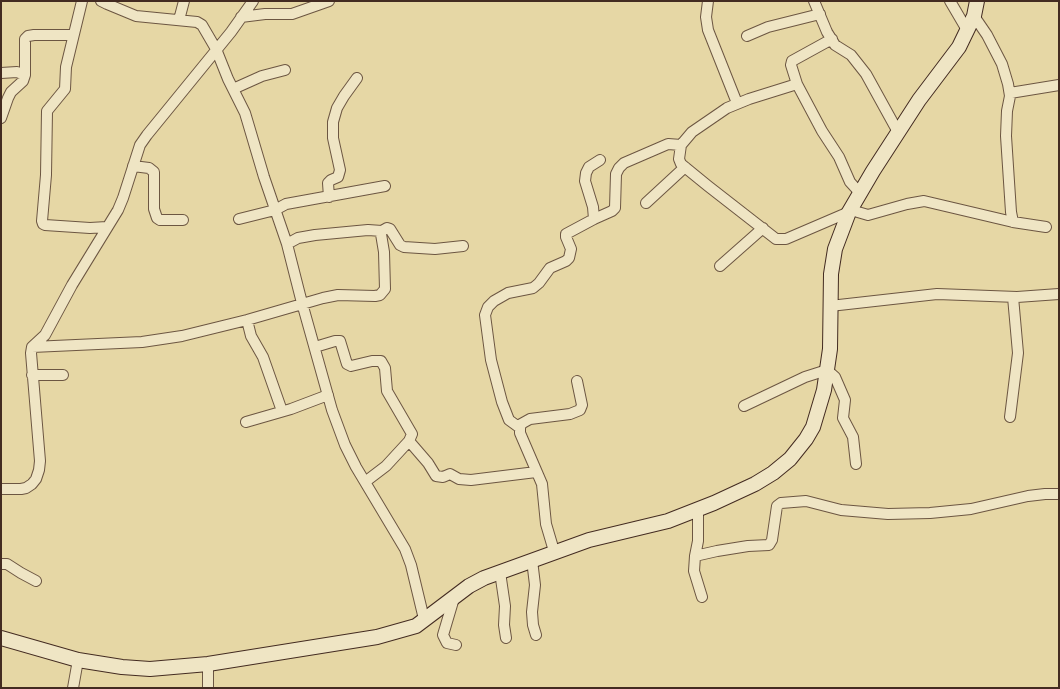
<!DOCTYPE html>
<html>
<head>
<meta charset="utf-8">
<style>
  body { margin:0 }
  #map { position:relative; width:1060px; height:689px; overflow:hidden; background:#e6d7a5; font-family:"IM FELL French Canon",serif }
  canvas { display:block }
  .frame { position:absolute; inset:0; border:2px solid #432b21; pointer-events:none }
</style>
</head>
<body>
<div id="map">
<canvas width="1060" height="689"></canvas>
<div class="frame"></div>
</div>
<script>
const context = document.querySelector('canvas').getContext('2d');
context.lineJoin = 'round';
const toPath = rows => new Path2D(rows.map(r => 'M' + r).join(''));
function strokePath(path, color, width, dash) { context.strokeStyle = color; context.lineWidth = width; context.lineCap = dash ? 'butt' : 'round'; context.setLineDash(dash || []); context.stroke(path); }
const street = toPath([
  [82,1,66,67,65,89,47,111,46,175,42,221,43,224,45,225,90,228,107,227],
  [101,1,107,4,136,16,197,22,202,25,216,49,228,79,245,113,248,123,264,177,287,244,302,303,332,410,345,445,356,467,405,549,411,565,424,619],
  [708,1,706,17,708,30,737,103],
  [814,1,827,32,835,45,851,55,866,74,898,132],
  [950,1,967,30],
  [974,16,987,35,1002,64,1008,84,1010,96,1007,111,1006,136,1011,212,1013,222],
  [241,17,265,14,292,14,329,1],
  [179,20,184,1],
  [747,36,768,27,820,14],
  [1,73,17,72,25,75],
  [797,84,791,65,792,61,832,39],
  [233,89,262,76,285,70],
  [1010,93,1059,85],
  [1,118,8,98,11,92,23,81,25,75,25,39,28,36,34,35,73,35],
  [133,166,149,168,154,172,154,209,157,218,160,220,183,220],
  [329,197,328,183,331,180,338,177,340,170,333,138,333,122,337,108,344,96,357,78],
  [646,203,685,167],
  [851,210,868,215,907,204,924,201,1013,222,1046,227],
  [849,212,786,239,776,239,708,186,681,164,679,159,681,145,692,132,727,108,749,99,797,84,822,131,839,157,850,182,860,193],
  [239,219,275,210,286,204,385,186],
  [594,219,593,207,585,181,586,173,589,167,600,160],
  [287,244,298,238,315,235,368,230,382,231],
  [720,266,763,228],
  [830,306,937,294,1017,297,1059,294],
  [247,320,251,336,263,357,282,411],
  [32,347,142,342,182,336,247,320,323,298,338,295,375,296,380,295,385,289,384,252,381,234,382,231,387,228,390,229,400,245,404,247,435,249,463,246],
  [315,347,335,341,340,341,347,364,351,366,372,361,381,361,385,368,387,391,412,434,409,441,386,466,365,482],
  [32,375,63,375],
  [744,406,805,377,827,370,835,377,845,400,843,418,853,437,856,464],
  [1010,417,1018,353,1013,297],
  [246,422,291,409,328,395],
  [520,428,509,420,502,402,491,360,485,315,488,307,494,301,508,293,533,288,539,283,550,268,566,261,569,258,571,249,566,237,566,234,594,219,612,211,615,208,616,174,619,168,624,163,668,144,681,145],
  [409,441,428,463,436,476,443,477,450,474,459,479,471,480,536,472],
  [1,489,21,489,26,488,32,484,36,479,39,470,40,461,31,353,32,347,45,335,72,285,118,210,123,198,140,145,147,135,231,32,253,1],
  [698,510,698,541,695,556,694,571,702,597],
  [554,551,546,524,542,484,520,433,520,428,521,424,530,419,570,414,580,410,582,405,577,381],
  [695,556,717,551,748,546,769,545,772,540,777,506,781,503,806,501,841,510,888,514,930,513,971,509,1028,496,1045,494,1059,494],
  [532,560,535,585,532,612,533,625,536,635],
  [1,564,7,564,21,573,36,581],
  [500,572,505,606,504,625,506,638],
  [454,598,443,635,447,643,456,645],
  [73,688,78,660],
  [208,688,208,664]
]);
const secondary = toPath([
  [1,638,78,660,122,667,150,669,208,664,377,637,416,626,469,586,484,578,589,540,668,521,714,503,755,484,773,473,790,459,806,439,813,427,824,390,830,349,831,274,835,249,849,212,873,171,919,100,959,47,974,16,977,1]
]);
strokePath(street, '#6c5642', 12);
strokePath(secondary, '#432b21', 16);
strokePath(street, '#efe5c4', 10);
strokePath(secondary, '#efe5c4', 14);
</script>
</body>
</html>
